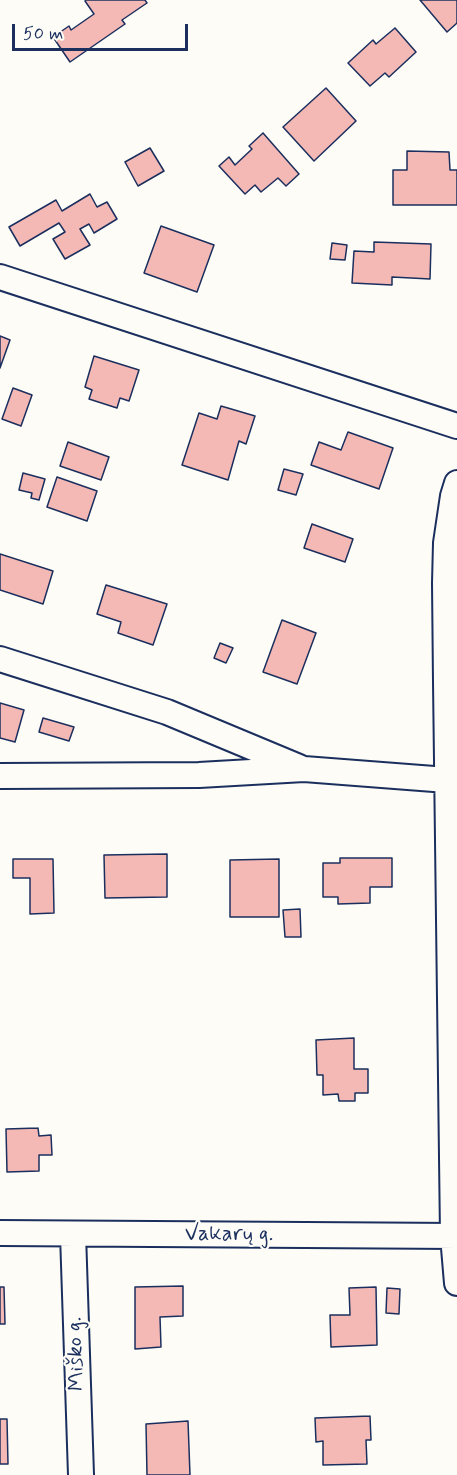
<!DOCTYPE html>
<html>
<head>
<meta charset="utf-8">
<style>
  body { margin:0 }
  #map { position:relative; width:457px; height:1475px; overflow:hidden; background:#fdfcf7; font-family:Mynerve,sans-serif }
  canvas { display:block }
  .scale { position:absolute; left:12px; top:24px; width:176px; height:27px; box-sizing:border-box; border:3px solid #1b2f5e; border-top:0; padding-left:8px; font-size:18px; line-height:21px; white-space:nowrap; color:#1b2f5e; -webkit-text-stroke:4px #fdfcf7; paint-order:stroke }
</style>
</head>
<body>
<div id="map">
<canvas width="457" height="1475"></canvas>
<div class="scale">50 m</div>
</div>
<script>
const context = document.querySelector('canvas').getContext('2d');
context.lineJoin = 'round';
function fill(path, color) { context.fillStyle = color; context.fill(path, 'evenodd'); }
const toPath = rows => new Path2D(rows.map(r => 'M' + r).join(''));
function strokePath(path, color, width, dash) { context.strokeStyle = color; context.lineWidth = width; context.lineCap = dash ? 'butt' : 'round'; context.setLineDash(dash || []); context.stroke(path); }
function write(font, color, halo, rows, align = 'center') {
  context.font = font + ' Mynerve,sans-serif'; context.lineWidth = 4.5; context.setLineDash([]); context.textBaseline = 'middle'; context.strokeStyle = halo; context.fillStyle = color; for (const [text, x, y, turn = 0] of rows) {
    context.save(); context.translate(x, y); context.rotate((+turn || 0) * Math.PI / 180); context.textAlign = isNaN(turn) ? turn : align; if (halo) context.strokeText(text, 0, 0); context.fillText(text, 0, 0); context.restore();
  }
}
const building = toPath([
  [86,0,145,0,147,3,122,20,125,24,70,62,53,37,69,26,71,30,94,14,85,1,86,0],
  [420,0,457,0,457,23,447,32,420,0],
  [395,28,416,52,389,77,385,73,370,86,348,63,373,40,376,44,395,28],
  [326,88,356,121,314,161,283,127,326,88],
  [263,133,299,174,286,186,278,178,261,192,255,185,245,194,219,166,229,157,235,165,252,149,249,146,263,133],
  [150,148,164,171,138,186,125,162,150,148],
  [407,151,449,152,450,170,457,170,457,205,393,205,393,170,407,170,407,151],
  [90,194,97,207,107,202,117,219,94,233,89,224,80,229,90,245,65,259,53,239,65,232,59,223,20,246,9,227,56,200,62,211,90,194],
  [161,226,214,245,197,292,144,273,161,226],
  [374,242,431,244,430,279,392,277,392,285,352,283,354,251,374,252,374,242],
  [332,243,347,245,345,260,330,259,332,243],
  [0,336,10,340,0,368,0,336],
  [94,356,139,370,129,401,120,398,117,408,89,399,92,390,85,387,94,356],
  [13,388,32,395,21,426,2,419,13,388],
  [221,406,255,416,246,444,239,441,228,480,182,465,199,413,217,419,221,406],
  [348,432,393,448,379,489,311,465,319,442,341,450,348,432],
  [68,442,109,457,101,480,60,466,68,442],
  [284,469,303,474,296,495,278,490,284,469],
  [23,473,45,479,39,500,31,498,32,493,19,490,23,473],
  [57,477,97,491,87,521,47,507,57,477],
  [312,524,353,539,345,562,304,548,312,524],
  [0,554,53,571,43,604,0,590,0,554],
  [106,585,167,604,153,645,118,633,121,622,97,614,106,585],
  [282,620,316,633,297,684,263,672,282,620],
  [220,643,233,648,226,663,214,658,220,643],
  [0,703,24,710,15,742,0,738,0,703],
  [43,718,74,727,69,741,39,732,43,718],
  [167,854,167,897,105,898,104,855,167,854],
  [340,858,392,858,392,887,370,887,370,903,338,904,338,897,323,897,323,863,340,863,340,858],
  [13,859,53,859,54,913,30,914,30,878,13,878,13,859],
  [279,859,279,917,230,917,230,860,279,859],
  [300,909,301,937,285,937,283,910,300,909],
  [354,1038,354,1069,368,1069,368,1093,355,1093,355,1101,339,1101,338,1094,323,1095,323,1075,317,1075,316,1040,354,1038],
  [38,1128,39,1136,51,1135,52,1155,39,1155,39,1171,7,1172,6,1129,38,1128],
  [183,1286,183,1316,160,1317,161,1347,135,1349,135,1287,183,1286],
  [0,1287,4,1287,5,1324,0,1324,0,1287],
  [376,1287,377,1345,331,1347,330,1315,350,1315,349,1288,376,1287],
  [387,1288,400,1289,399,1314,386,1313,387,1288],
  [370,1416,371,1440,366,1440,367,1464,323,1465,323,1441,316,1442,315,1418,370,1416],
  [0,1419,7,1419,8,1464,0,1464,0,1419],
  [188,1421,190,1475,147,1475,146,1424,188,1421]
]);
const minor = toPath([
  [0,277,457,426],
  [457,483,453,496,446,543,445,583,446,682,453,1236,457,1283],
  [0,659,167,712,299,767],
  [0,776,199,775,304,769,447,780],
  [0,1233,457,1236],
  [73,1234,81,1475]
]);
const streetNames = [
  ["Vakarų g.",229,1235],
  ["Miško g.",77,1354,-92]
];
fill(building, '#f5b9b5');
strokePath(building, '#1b2f5e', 1.5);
strokePath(minor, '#1b2f5e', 28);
strokePath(minor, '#fdfcf7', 24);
write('22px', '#1b2f5e', '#fdfcf7', streetNames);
</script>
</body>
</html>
